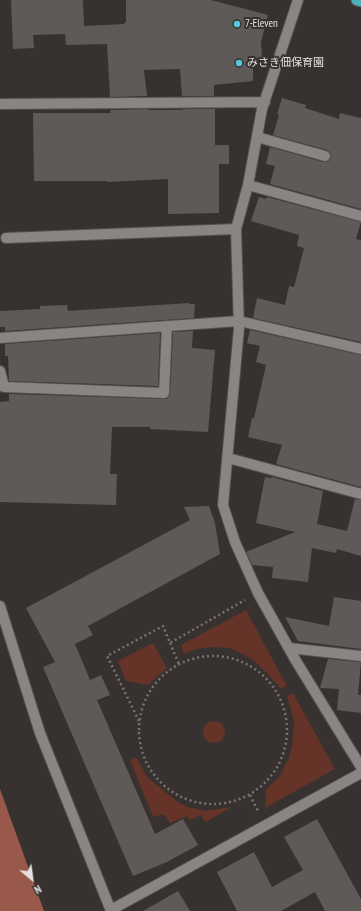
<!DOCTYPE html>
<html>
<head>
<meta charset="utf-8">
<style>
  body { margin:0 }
  #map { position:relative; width:361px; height:911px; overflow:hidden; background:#373230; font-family:"PT Sans Narrow",sans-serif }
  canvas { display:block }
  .north { position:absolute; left:12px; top:859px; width:40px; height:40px; -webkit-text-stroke:3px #373230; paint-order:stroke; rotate:151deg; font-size:11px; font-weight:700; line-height:16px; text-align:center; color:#e6e2e1 }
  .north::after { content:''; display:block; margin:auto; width:14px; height:18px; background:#e6e2e1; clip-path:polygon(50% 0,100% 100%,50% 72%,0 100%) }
</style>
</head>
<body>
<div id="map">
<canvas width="361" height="911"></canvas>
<div class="north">N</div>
</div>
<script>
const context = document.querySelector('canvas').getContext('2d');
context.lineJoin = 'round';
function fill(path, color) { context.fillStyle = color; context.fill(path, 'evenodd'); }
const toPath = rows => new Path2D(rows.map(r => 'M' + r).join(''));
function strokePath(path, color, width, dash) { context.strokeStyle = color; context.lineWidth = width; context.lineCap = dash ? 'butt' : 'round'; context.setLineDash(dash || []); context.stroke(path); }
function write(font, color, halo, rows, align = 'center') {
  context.font = font + ' "PT Sans Narrow","Noto Sans JP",sans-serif'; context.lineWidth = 4; context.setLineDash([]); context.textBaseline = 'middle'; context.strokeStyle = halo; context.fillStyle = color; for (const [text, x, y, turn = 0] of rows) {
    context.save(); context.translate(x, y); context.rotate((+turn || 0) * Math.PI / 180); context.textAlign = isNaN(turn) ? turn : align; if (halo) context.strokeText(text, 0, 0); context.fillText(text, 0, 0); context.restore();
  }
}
const green = toPath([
  [246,610,287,686,281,689,268,674,252,659,230,648,210,647,196,649,184,654,181,645],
  [153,643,167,668,148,685,126,681,118,661],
  [293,693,335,769,265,808,266,789,279,777,289,758,292,747,294,721,287,696],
  '203 732a11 11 0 1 1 22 0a11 11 0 1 1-22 0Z',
  [136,757,148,778,179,803,188,807,205,811,232,807,205,822,201,815,190,820,187,816,170,823,163,814,153,817,130,760]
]);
const water = toPath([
  [0,789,44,911,0,911]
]);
const building = toPath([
  [11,0,83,0,84,26,124,24,126,22,126,0,211,0,268,15,261,42,262,57,253,59,253,81,214,85,214,96,182,96,180,69,144,70,147,96,110,97,107,44,66,45,65,34,33,35,34,48,13,49],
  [282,98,306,105,305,108,339,119,340,113,361,118,361,209,270,184,275,166,266,164,270,147,323,162,329,161,331,157,330,152,327,150,273,135,279,115,277,114],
  [148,109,148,110,183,110,183,109,215,109,215,145,229,145,229,164,219,164,219,213,168,214,168,179,107,182,107,181,34,181,33,113,111,113,110,110],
  [259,197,266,199,267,197,361,222,356,239,361,240,361,342,253,318,257,298,285,305,289,286,294,287,304,248,297,246,299,235,251,221],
  [189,303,189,304,195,304,194,318,5,331,5,327,0,327,0,311,40,309,40,306,67,305,68,311],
  [250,330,361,355,361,487,276,464,282,445,248,437,252,418,254,418,266,365,256,362,260,346,247,343],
  [193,331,192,348,215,350,208,432,150,429,150,427,112,427,110,474,117,474,116,505,0,502,0,402,9,401,9,394,167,399,170,393,173,332],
  [160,333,158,386,9,381,8,356,5,356,5,344],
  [265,477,271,478,272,477,323,491,317,524,347,531,355,499,361,500,361,556,337,549,336,553,312,548,308,582,272,578,273,567,252,565,246,552,295,532,256,523],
  [209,506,215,523,220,554,88,626,93,635,75,644,90,680,101,675,110,695,97,700,155,834,183,819,198,845,167,862,133,876,43,667,55,662,26,608,190,520,184,507],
  [334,597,361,601,361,649,298,641,285,617,329,626],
  [328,659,361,662,358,695,361,695,361,713,337,710,339,689,320,688],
  [317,819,361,899,361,911,325,911,315,892,281,911,237,911,217,872,254,852,272,887,303,870,284,837],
  [178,891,190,911,143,911]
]);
const path = toPath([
  [170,643,179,664],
  '139 730a74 74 0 1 1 148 0a74 74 0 1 1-148 0Z',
  [139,721,107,656,163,626,170,643,245,600],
  [250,795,259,813]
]);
const service = toPath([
  [257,137,325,156],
  [6,238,236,229],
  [289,648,361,656],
  [111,910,361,773]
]);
const pedestrian = toPath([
  [0,606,40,733,111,911]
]);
const minor = toPath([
  [298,0,262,109,248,185,236,229,239,328,223,505,235,542,258,593,296,661,361,767],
  [0,104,265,102],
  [248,185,361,216],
  [0,338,239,321,361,349],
  [0,371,4,387,164,393,167,326],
  [228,458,361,494]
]);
const trunk = toPath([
  [357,0,361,1]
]);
const markers = [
  [237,24,4,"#52cbd9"],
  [239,63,4,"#52cbd9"]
];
const poiNames = [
  ["7-Eleven",245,24],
  ["みさき佃保育園",247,63]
];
fill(green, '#653328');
fill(water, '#98584a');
fill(building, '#5f5958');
strokePath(service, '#565150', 12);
strokePath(pedestrian, '#565150', 12);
strokePath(minor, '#565150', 12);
strokePath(trunk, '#565150', 13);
strokePath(path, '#797473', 2.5, [2, 3]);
strokePath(service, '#8a8483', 10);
strokePath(pedestrian, '#8a8483', 10);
strokePath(minor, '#8a8483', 10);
strokePath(trunk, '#4ab0bb', 11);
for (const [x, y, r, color] of markers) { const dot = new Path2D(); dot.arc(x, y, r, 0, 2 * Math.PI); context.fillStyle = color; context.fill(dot); strokePath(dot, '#373230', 1.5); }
write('11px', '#e6e2e1', '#373230', poiNames, 'left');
</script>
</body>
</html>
